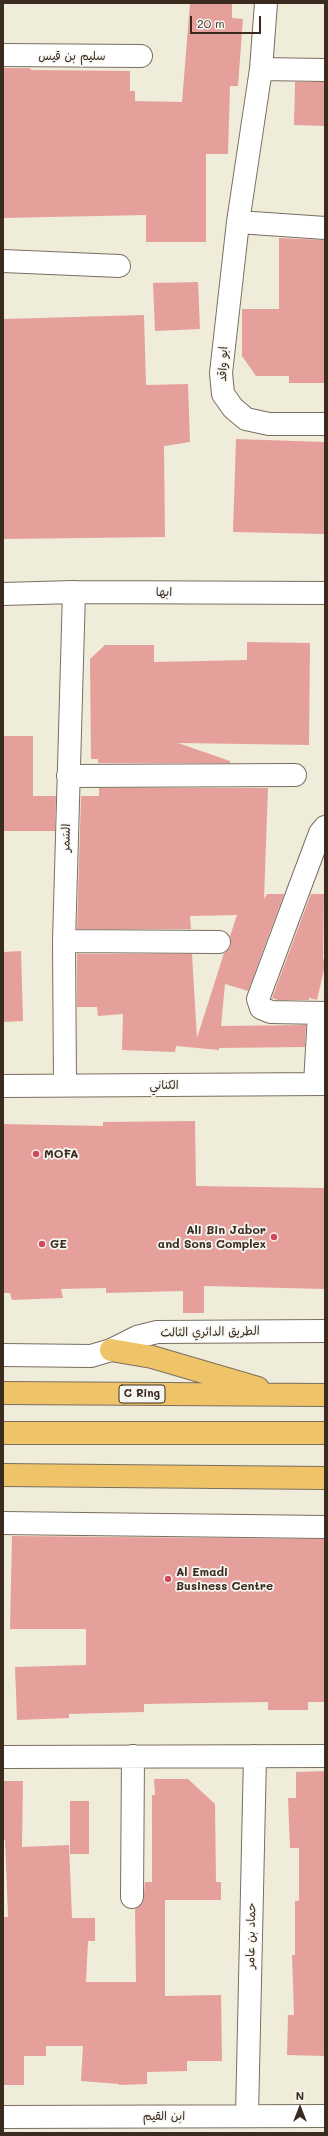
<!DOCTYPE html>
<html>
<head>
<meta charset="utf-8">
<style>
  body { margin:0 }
  #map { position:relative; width:328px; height:2136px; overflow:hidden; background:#f0ecda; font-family:Mali,sans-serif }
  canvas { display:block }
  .frame { position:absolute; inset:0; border:4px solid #3b2a1e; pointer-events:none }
  .north { position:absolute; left:280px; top:2088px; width:40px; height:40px; -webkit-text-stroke:3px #f6f6f2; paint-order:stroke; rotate:0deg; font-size:11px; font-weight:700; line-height:16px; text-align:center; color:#3b2a1e }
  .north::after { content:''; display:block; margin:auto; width:14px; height:18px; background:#3b2a1e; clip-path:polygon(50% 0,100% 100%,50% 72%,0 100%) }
  .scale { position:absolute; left:190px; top:16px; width:71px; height:18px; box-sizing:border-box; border:2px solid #3b2a1e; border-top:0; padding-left:5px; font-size:12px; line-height:14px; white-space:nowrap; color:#3b2a1e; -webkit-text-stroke:3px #f6f6f2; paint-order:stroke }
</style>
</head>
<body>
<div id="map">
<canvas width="328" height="2136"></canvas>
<div class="frame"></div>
<div class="north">N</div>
<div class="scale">20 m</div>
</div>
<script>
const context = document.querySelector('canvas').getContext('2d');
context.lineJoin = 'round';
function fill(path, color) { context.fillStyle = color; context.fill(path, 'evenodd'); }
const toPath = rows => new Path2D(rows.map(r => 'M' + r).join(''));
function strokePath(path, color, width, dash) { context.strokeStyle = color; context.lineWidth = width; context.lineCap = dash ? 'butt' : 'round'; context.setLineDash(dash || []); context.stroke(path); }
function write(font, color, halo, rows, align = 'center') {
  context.font = font + ' Mali,"Playpen Sans Arabic",sans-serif'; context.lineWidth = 3.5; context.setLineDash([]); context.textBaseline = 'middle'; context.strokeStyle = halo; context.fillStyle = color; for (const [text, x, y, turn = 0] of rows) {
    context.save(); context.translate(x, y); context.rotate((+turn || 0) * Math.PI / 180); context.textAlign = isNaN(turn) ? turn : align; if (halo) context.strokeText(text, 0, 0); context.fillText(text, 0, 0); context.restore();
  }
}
const building = toPath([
  [190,3,232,3,232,18,243,19,238,86,230,86,228,154,206,154,206,242,146,242,146,215,3,218,3,68,29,68,32,70,130,71,130,91,135,91,135,101,182,102],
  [295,82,325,82,325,126,294,125],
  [279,238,325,240,325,383,289,383,289,376,256,376,242,356,242,309,279,309],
  [198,282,200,329,155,331,153,283],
  [144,315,146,385,188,384,190,442,164,446,165,537,3,539,3,319],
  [236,439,325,442,324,534,233,532],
  [247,642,310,643,309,745,178,743,230,761,230,763,98,763,98,759,91,759,90,659,105,645,154,645,154,662,247,660],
  [3,736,33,736,33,796,56,796,55,831,3,831],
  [99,788,268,788,264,899,267,894,284,894,248,991,225,984,221,1026,306,1025,305,1047,219,1048,219,1050,176,1046,175,1052,122,1050,123,1014,98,1016,97,1007,77,1007,77,954,192,954,197,1038,224,953,230,948,231,942,230,936,237,915,190,916,191,929,77,929,81,796,99,796],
  [311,894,324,894,323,959,325,960,325,965,317,1000,309,998,309,1000,278,1000,272,998],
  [21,951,23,1021,3,1022,3,952],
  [195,1121,196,1186,325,1188,325,1289,204,1286,204,1313,183,1313,183,1291,106,1293,106,1288,61,1289,63,1298,12,1300,10,1293,3,1293,3,1124,103,1126,103,1122],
  [12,1536,325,1539,325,1702,308,1702,308,1710,268,1710,268,1702,144,1704,144,1712,69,1714,69,1718,17,1720,15,1667,86,1665,86,1629,10,1629],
  [325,1771,325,2056,287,2055,288,2015,294,2015,292,1955,295,1955,295,1901,299,1901,299,1848,290,1848,288,1798,296,1798,296,1772],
  [154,1779,188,1779,215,1804,216,1882,221,1882,221,1900,165,1900,165,1996,221,1995,222,2061,187,2061,187,2071,147,2072,147,2084,119,2085,119,2084,81,2081,83,2046,46,2046,46,2056,24,2056,24,2085,3,2085,3,1917,8,1917,5,1840,3,1840,3,1781,23,1781,22,1847,69,1845,72,1918,95,1918,95,1941,88,1941,86,1982,136,1982,135,1909,143,1903,145,1882,152,1882,152,1795,155,1795],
  [70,1801,89,1801,89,1854,70,1854]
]);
const minor = toPath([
  [266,3,261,69,238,222,221,373,223,394,233,408,246,419,269,424,325,424],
  [3,55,141,56],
  [261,69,325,70],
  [238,222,325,228],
  [3,261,119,266],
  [3,594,74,592,325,593],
  [68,776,295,775],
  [325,827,320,833,258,999,261,1008,271,1012,325,1013],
  [64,941,219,942],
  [315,1084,319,1014],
  [65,1085,64,941,74,592],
  [3,1086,325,1084],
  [3,1355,91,1356,111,1350,137,1337,157,1332,325,1331],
  [3,1523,325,1527],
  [3,1757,325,1756],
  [132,1897,133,1756],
  [247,2116,255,1756],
  [3,2117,325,2116]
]);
const highway = toPath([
  [111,1350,152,1357,258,1388],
  [3,1393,325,1395],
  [3,1433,325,1433],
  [3,1475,325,1478]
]);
const markers = [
  [36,1154,4,"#d1495b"],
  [274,1237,4,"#d1495b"],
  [42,1244,4,"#d1495b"],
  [168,1579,4,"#d1495b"]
];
const shields = [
  [142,1394,46]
];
const shieldNames = [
  ["C Ring",142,1394]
];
const streetNames = [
  ["سليم بن قيس",72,56],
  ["ابو واقد",223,364,-88],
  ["ابها",164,592],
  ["السَمر",66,838,-89],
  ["الكناني",164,1085],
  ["الطريق الدائري الثالث",210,1332,-1],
  ["حماد بن عامر",251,1936,-89],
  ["ابن القيم",164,2116]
];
const poiNames = [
  ["MOFA",44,1154],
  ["Ali Bin Jabor",266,1230,"right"],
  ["and Sons Complex",266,1244,"right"],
  ["GE",50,1244],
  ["Al Emadi",176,1572],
  ["Business Centre",176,1586]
];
fill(building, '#e6a09c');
strokePath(minor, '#7a6e60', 24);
strokePath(highway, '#7a6e60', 24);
strokePath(minor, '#fff', 22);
strokePath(highway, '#efc469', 22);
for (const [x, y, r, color] of markers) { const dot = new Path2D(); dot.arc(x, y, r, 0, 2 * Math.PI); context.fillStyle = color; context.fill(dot); strokePath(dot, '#f6f6f2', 1.5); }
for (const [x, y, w] of shields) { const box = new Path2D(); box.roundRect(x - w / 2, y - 9, w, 18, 3); context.fillStyle = '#f6f6f2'; context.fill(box); strokePath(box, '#3b2a1e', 1); }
write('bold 11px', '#3b2a1e', null, shieldNames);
write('12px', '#3b2a1e', '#f6f6f2', streetNames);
write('bold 12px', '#3b2a1e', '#f6f6f2', poiNames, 'left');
</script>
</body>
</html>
